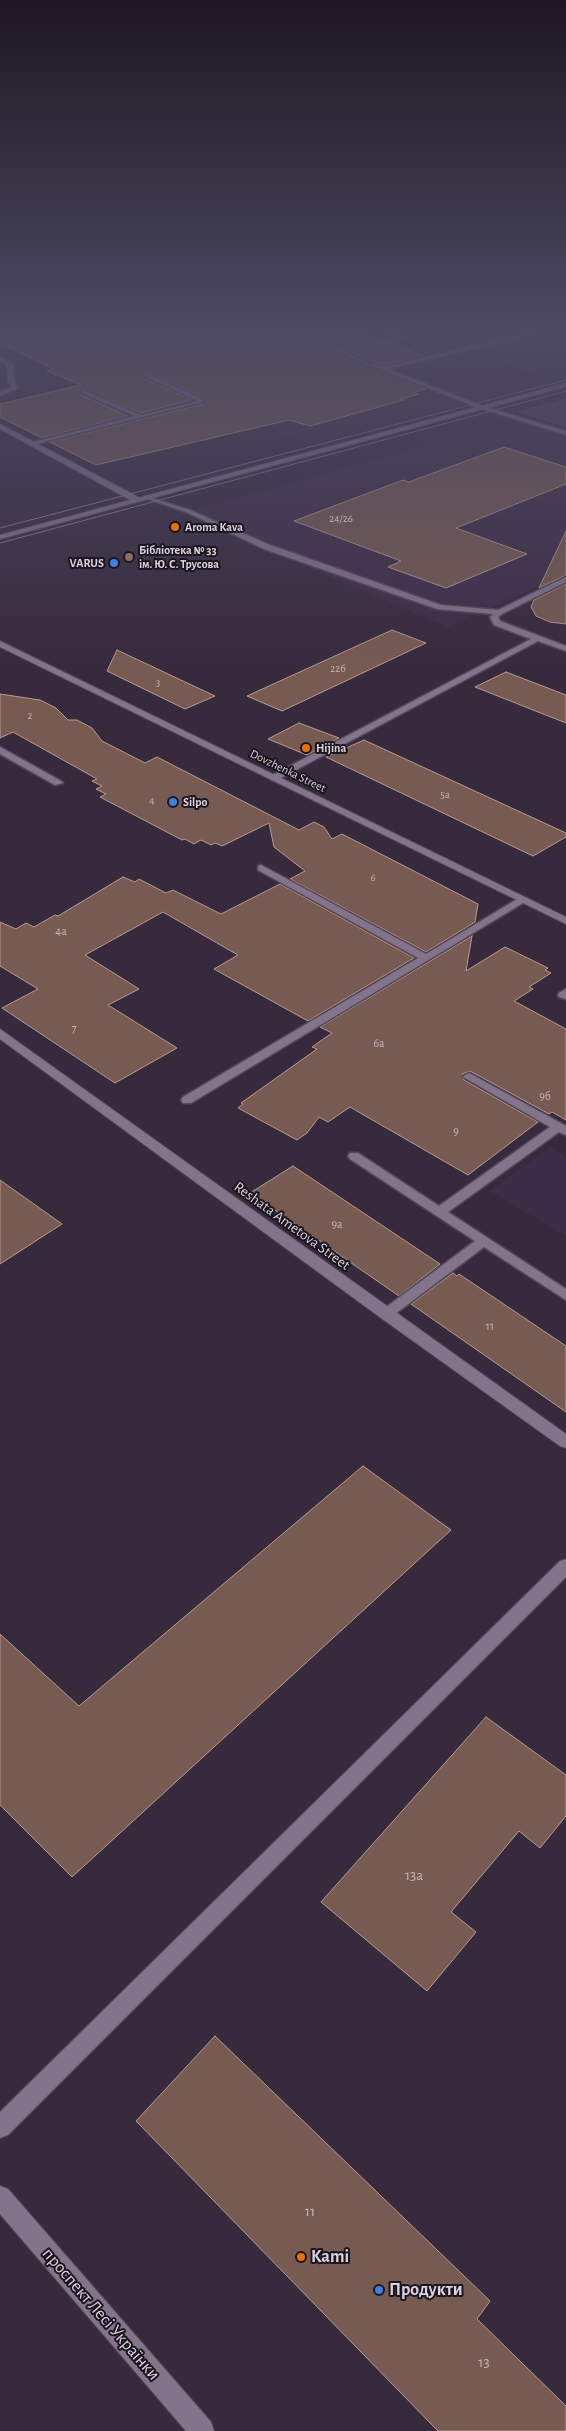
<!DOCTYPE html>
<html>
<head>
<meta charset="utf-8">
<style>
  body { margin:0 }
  canvas { display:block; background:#372a3d }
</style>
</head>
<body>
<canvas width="566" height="2431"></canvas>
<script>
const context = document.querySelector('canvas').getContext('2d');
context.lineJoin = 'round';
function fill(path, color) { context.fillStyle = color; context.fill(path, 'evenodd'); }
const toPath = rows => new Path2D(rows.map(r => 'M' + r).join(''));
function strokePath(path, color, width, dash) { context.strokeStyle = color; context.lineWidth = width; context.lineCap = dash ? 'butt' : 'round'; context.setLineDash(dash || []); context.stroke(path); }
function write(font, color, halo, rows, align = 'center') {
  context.font = font + ' "Alegreya Sans",sans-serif'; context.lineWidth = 4; context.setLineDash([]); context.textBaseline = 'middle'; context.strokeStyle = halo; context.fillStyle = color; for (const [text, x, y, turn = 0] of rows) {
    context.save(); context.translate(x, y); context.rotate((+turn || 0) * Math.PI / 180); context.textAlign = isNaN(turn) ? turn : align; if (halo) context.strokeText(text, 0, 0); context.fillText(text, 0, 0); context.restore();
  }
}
const built = toPath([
  [56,333,566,333,566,382,310,444,143,372,153,363],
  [517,421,566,436,566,574,447,627,182,513],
  [550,1147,566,1157,566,1236,490,1191]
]);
const green = toPath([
  [566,398,566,427,516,412]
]);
const building = toPath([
  [0,333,288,333,426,389,415,392,419,394,400,399,404,400,310,426,289,420,96,465,50,442,203,404,203,397,143,370,141,377,191,400,141,413,82,389,81,395,128,416,42,438,0,417,0,404,81,385,47,371,53,368,0,344,0,333],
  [303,333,362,333,381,340,367,344,371,349,391,344,423,356,383,365,352,353,365,350,366,345,340,348,303,333],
  [504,447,566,467,566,484,456,528,527,554,446,588,388,567,401,561,294,521,403,480,409,482,504,447],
  [566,531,566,575,539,588,566,531],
  [566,584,566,624,550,622,536,616,531,607,534,600,566,584],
  [392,630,426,643,282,711,247,696,392,630],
  [117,650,215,696,185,709,107,671,117,650],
  [506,672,566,695,566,723,475,687,506,672],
  [0,694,40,700,56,708,68,720,77,720,92,728,102,741,145,763,157,757,299,830,314,822,324,827,332,839,342,834,478,904,475,922,426,952,290,879,305,871,274,847,269,823,222,846,215,843,211,845,201,840,194,844,185,839,182,840,100,797,106,794,96,789,102,786,92,781,97,779,13,732,0,738,0,694],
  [299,723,339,738,307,755,268,739,299,723],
  [364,740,566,833,566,837,533,856,326,757,364,740],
  [123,877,135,882,139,879,166,893,173,890,221,914,280,884,414,958,308,1021,214,969,238,955,163,912,85,955,139,989,108,1005,177,1048,115,1083,2,1008,38,989,0,966,0,922,16,929,26,923,34,927,55,915,58,916,123,877],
  [472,936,466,971,505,947,548,968,545,970,551,973,529,987,533,989,514,1001,566,1029,566,1120,552,1112,549,1114,470,1071,462,1074,464,1080,538,1122,468,1175,350,1107,328,1122,319,1117,307,1133,297,1140,238,1108,243,1104,241,1103,317,1049,312,1047,332,1033,320,1027,472,936],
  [293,1166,440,1264,399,1296,250,1193,293,1166],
  [0,1180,62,1224,0,1264,0,1180],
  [453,1273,457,1276,459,1274,566,1346,566,1412,411,1304,453,1273],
  [363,1466,451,1530,72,1877,0,1805,0,1634,79,1706,363,1466],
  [486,1717,566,1775,566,1816,540,1848,519,1831,451,1912,476,1932,427,1991,321,1902,486,1717],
  [215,2036,490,2301,477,2319,566,2406,566,2431,438,2431,136,2121,215,2036]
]);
const path = toPath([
  [502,360,536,372]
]);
const service = toPath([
  [290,333,298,333,340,350,365,346,365,348,346,352,370,363,365,364,290,333],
  [388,333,396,333,407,338,372,347,369,345,398,338,388,333],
  [529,333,539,333,388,369,483,406,566,431,566,435,479,408,369,365,372,363,383,367,529,333],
  [0,357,13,363,14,382,18,388,0,396,0,392,12,387,8,382,7,364,0,361,0,357],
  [144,372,201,398,203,402,32,445,29,443,134,416,82,393,82,391,86,391,141,415,197,401,142,375,144,372],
  [145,496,190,510,270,545,441,605,498,610,566,577,566,582,502,614,498,617,500,621,566,646,566,651,538,641,277,780,271,780,271,776,531,639,494,625,490,617,493,614,437,609,264,549,186,512,145,498,145,496],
  [0,747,61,781,63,783,55,785,0,754,0,747],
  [261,865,426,954,519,898,527,898,528,900,191,1103,183,1103,181,1100,183,1097,418,958,258,870,258,866,261,865],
  [566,989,566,999,559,997,558,995,559,993,566,989],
  [469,1073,566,1126,566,1135,559,1132,448,1212,566,1289,566,1300,484,1247,391,1317,381,1317,379,1314,381,1311,475,1241,350,1159,348,1156,350,1153,358,1153,439,1206,550,1127,465,1078,463,1076,469,1073]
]);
const minor = toPath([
  [0,424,140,498,141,500,134,502,0,429,0,424],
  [0,641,566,917,566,924,0,647,0,641],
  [0,1029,566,1434,566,1448,560,1446,381,1318,0,1039,0,1029],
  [566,1559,566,1577,8,2135,0,2138,0,2112,560,1561,566,1559]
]);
const tertiary = toPath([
  [566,383,566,387,0,539,0,535,566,383],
  [0,2186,8,2189,211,2422,214,2431,186,2431,0,2214,0,2186]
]);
const tram = toPath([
  [0,528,566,380],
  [0,543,566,391]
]);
const markers = [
  [175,527,5,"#e8710a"],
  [129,557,5,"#8d6e63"],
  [114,563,5,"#3f7fe0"],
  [306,748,5,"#e8710a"],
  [173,802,5,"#3f7fe0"],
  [301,2257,5,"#e8710a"],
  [379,2290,5,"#3f7fe0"]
];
const farNumbernames = [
  ["24/26",341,519],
  ["22б",338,669],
  ["3",158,683],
  ["2",30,716],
  ["5а",445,795],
  ["4",152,801],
  ["6",373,878]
];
const farPoinames = [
  ["Aroma Kava",185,527],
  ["Бібліотека № 33",139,550],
  ["ім. Ю. С. Трусова",139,564],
  ["VARUS",104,563,"right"],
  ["Hijina",316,748],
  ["Silpo",183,802]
];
const farStreetnames = [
  ["Dovzhenka Street",288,771,26]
];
const numberNames = [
  ["4а",61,931],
  ["7",74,1028],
  ["6а",379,1043],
  ["9б",545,1096],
  ["9",456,1131],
  ["9а",337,1224],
  ["11",490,1326]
];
const streetNames = [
  ["Reshata Ametova Street",292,1226,36]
];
const nearNumbernames = [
  ["13а",414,1875],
  ["11",310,2211],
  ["13",484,2362]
];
const nearPoinames = [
  ["Kami",311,2257],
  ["Продукти",389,2290]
];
const nearStreetnames = [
  ["проспект Лесі Українки",101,2314,49]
];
fill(built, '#3e2d47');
fill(green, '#533e5d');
fill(building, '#775b52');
strokePath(building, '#b89a90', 1);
strokePath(service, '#534858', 3);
strokePath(minor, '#534858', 2);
strokePath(tertiary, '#534858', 2);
strokePath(path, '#867c8c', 1, [2, 1]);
fill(service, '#84748b');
fill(minor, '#84748b');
fill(tertiary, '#84748b');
strokePath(tram, '#897f8f', 1);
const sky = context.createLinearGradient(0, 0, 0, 673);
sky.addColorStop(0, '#1e1722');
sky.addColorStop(0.49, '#4d4a62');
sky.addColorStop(1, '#4d4a6200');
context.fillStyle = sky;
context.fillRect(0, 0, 566, 673);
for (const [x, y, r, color] of markers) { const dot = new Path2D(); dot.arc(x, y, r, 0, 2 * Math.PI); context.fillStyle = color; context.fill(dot); strokePath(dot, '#1b151e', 2); }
write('11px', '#c1b4bc', null, farNumbernames);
write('bold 12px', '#dad2df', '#1b151e', farPoinames, 'left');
write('12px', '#dad2df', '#1b151e', farStreetnames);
write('12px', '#c1b4bc', null, numberNames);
write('15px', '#dad2df', '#1b151e', streetNames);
write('15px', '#c1b4bc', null, nearNumbernames);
write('bold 18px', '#dad2df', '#1b151e', nearPoinames, 'left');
write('18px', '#dad2df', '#1b151e', nearStreetnames);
</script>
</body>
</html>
